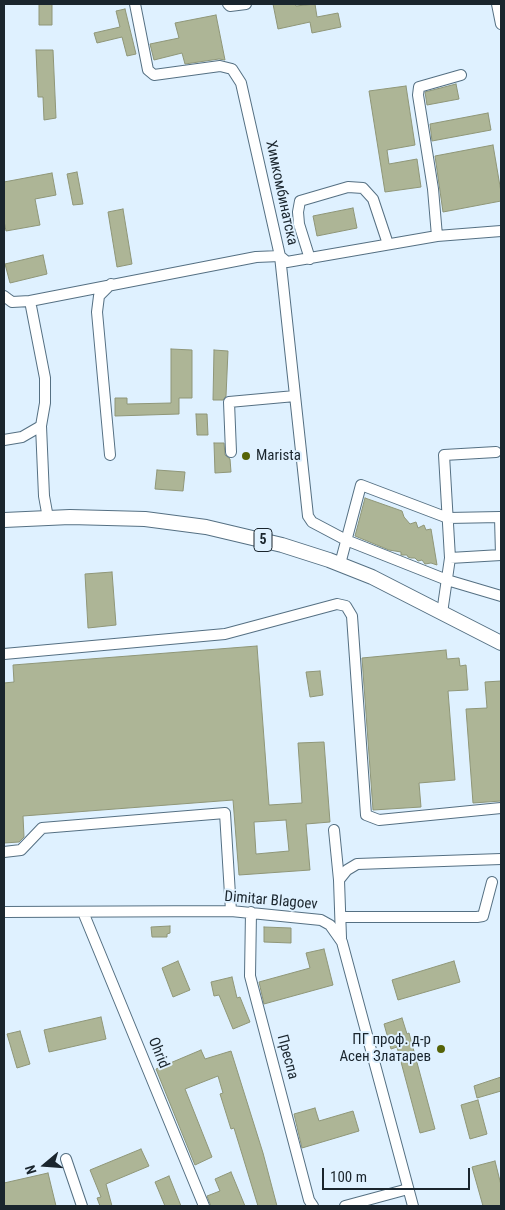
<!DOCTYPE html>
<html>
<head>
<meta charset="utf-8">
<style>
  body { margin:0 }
  #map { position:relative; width:505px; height:1210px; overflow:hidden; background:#dff1ff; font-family:"Roboto Condensed",sans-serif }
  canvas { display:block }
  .frame { position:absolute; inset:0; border:5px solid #1a252d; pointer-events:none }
  .north { position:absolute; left:20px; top:1140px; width:50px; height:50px; -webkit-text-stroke:4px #dff1ff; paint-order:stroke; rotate:252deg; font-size:14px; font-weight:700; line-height:20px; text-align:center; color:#1a252d }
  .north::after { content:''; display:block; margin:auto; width:18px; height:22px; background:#1a252d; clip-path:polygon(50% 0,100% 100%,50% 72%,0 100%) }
  .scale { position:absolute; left:322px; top:1168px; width:148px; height:22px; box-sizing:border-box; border:2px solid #1a252d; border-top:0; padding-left:6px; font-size:15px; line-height:18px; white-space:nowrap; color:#1a252d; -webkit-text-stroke:4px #dff1ff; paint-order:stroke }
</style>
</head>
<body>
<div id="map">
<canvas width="505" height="1210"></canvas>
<div class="frame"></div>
<div class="north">N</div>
<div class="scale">100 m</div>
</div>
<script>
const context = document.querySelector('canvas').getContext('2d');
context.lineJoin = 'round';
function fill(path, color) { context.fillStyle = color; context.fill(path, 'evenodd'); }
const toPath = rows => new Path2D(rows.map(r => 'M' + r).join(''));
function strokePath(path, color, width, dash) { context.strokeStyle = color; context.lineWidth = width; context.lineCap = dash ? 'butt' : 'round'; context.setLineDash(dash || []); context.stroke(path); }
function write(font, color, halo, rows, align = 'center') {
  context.font = font + ' "Roboto Condensed",sans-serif'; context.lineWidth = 4; context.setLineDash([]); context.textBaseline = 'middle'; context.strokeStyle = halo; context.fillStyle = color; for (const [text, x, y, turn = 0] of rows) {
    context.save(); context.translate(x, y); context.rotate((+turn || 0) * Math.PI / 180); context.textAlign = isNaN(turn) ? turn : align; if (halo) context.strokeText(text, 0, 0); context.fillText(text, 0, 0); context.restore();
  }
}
const building = toPath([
  [39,4,52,4,52,25,39,25,39,4],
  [273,4,295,4,296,6,315,4,317,17,338,13,341,27,312,33,310,22,278,29,273,4],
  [125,9,136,54,127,56,122,37,97,43,94,33,120,27,116,11,125,9],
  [216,15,225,60,219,59,185,64,182,53,154,60,150,44,179,38,175,23,216,15],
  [36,50,53,50,56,118,44,120,43,97,38,97,36,50],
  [456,84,459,99,427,105,425,92,456,84],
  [406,86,415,145,387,150,389,164,417,159,421,187,385,192,369,91,406,86],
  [488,113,491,130,432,141,430,124,488,113],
  [493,145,501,192,501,201,443,212,435,156,493,145],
  [77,172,83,204,73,205,67,174,77,172],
  [52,173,56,195,35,199,40,225,6,231,4,221,4,182,52,173],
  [353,208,357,228,317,236,313,216,353,208],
  [123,209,132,264,117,267,108,212,123,209],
  [43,255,47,274,10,283,5,264,43,255],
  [171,349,192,350,192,398,179,398,179,414,115,416,115,398,127,398,127,404,171,403,171,349],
  [214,350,228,351,226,396,223,400,213,400,214,350],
  [196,414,207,414,208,435,197,435,196,414],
  [214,443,224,443,225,455,230,459,231,472,215,473,214,443],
  [157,470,185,472,183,491,155,489,157,470],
  [365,498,402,511,404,517,410,524,416,522,418,528,424,525,426,530,431,529,437,565,431,563,425,564,422,560,418,561,415,558,411,558,408,557,407,555,401,555,401,552,389,550,355,536,365,498],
  [112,572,116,625,88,628,85,574,112,572],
  [257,646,269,805,302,803,298,743,324,742,330,822,306,824,310,870,239,875,233,800,23,816,24,837,19,842,4,843,4,683,14,682,13,665,257,646],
  [286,820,289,851,256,854,254,822,286,820],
  [446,650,447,659,459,658,460,666,466,665,468,690,448,691,455,780,419,783,421,807,373,810,362,658,446,650],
  [320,671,323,695,310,697,306,672,320,671],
  [501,681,501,801,473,803,466,709,487,708,485,682,501,681],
  [170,926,170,933,167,934,167,937,152,937,151,927,170,926],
  [264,927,291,928,291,943,264,942,264,927],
  [324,949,333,985,264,1004,259,982,310,968,306,953,324,949],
  [178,961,190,990,173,997,162,968,178,961],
  [454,961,460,982,398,1000,392,980,454,961],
  [232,977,237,998,240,997,250,1022,233,1029,219,995,214,996,211,982,232,977],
  [101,1017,106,1039,49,1052,44,1030,101,1017],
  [402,1018,407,1034,409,1033,435,1129,420,1133,397,1047,391,1049,384,1024,402,1018],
  [20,1031,30,1064,17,1068,7,1034,20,1031],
  [201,1050,205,1059,231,1051,263,1153,277,1206,258,1206,234,1128,231,1129,220,1094,223,1093,218,1076,185,1089,212,1157,195,1165,156,1069,201,1050],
  [501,1077,501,1091,477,1098,474,1086,501,1077],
  [478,1100,487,1134,470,1139,461,1105,478,1100],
  [315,1108,319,1121,353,1111,359,1131,302,1148,294,1114,315,1108],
  [141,1149,149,1166,106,1184,112,1206,100,1206,97,1198,101,1197,90,1170,141,1149],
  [495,1161,501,1185,501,1206,483,1206,472,1167,495,1161],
  [231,1172,245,1206,211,1206,207,1196,220,1191,215,1179,231,1172],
  [48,1173,56,1206,4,1206,4,1183,48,1173],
  [169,1176,181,1206,165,1206,155,1182,169,1176]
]);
const minor = toPath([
  [135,4,148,70,154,75,220,66,232,69,241,83,280,256,287,262,437,236,501,231],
  [228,4,230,6,246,4],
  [497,4,501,24],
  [437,236,433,189,418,95,419,87,461,75],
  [310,259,299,224,298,212,300,201,348,187,363,188,373,199,388,244],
  [4,296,12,302,30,301,256,257,280,256,308,516,312,522,346,540,447,580,501,596],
  [41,426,44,496,48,518],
  [4,440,22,437,41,426,45,403,45,378,30,301],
  [231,452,229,402,295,396],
  [110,455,97,312,99,296,111,284],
  [340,564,361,485,448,518,500,517,501,555,450,558],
  [442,613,450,558,444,455,496,452],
  [4,654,225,634,337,604,346,606,352,616,366,815,379,820,501,808],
  [334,830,339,880,341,938],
  [4,852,21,850,42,828,225,813,231,911],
  [339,880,347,870,357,864,501,859],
  [4,912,231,911,321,920,330,925,342,942,413,1206],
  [83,912,204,1206],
  [251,912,250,976,309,1200,313,1206],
  [341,917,477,917,483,916,492,882],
  [66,1159,82,1206],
  [345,1206,408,1189]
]);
const major = toPath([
  [4,520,70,517,145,519,206,527,282,545,329,560,372,577,501,643]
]);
const markers = [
  [246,456,5,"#556307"],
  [441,1049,5,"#556307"]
];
const shields = [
  [263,540,18]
];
const shieldNames = [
  ["5",263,540]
];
const streetNames = [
  ["Химкомбинатска",281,193,78],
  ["Dimitar Blagoev",271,901,5],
  ["Ohrid",158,1053,68],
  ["Преспа",287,1057,75]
];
const poiNames = [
  ["Marista",256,456],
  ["ПГ проф. д-р",431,1040,"right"],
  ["Асен Златарев",431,1057,"right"]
];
fill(building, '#adb596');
strokePath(building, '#8f9678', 1);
strokePath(minor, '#557083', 12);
strokePath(major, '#557083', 16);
strokePath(minor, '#fff', 10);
strokePath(major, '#fff', 14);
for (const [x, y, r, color] of markers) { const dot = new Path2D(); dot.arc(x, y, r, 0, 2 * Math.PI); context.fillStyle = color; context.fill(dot); strokePath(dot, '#dff1ff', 2); }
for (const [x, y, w] of shields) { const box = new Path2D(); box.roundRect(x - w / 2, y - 11.5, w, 23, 4); context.fillStyle = '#dff1ff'; context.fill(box); strokePath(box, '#1a252d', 1); }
write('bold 14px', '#1a252d', null, shieldNames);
write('15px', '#1a252d', '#dff1ff', streetNames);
write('15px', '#1a252d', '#dff1ff', poiNames, 'left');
</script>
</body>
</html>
